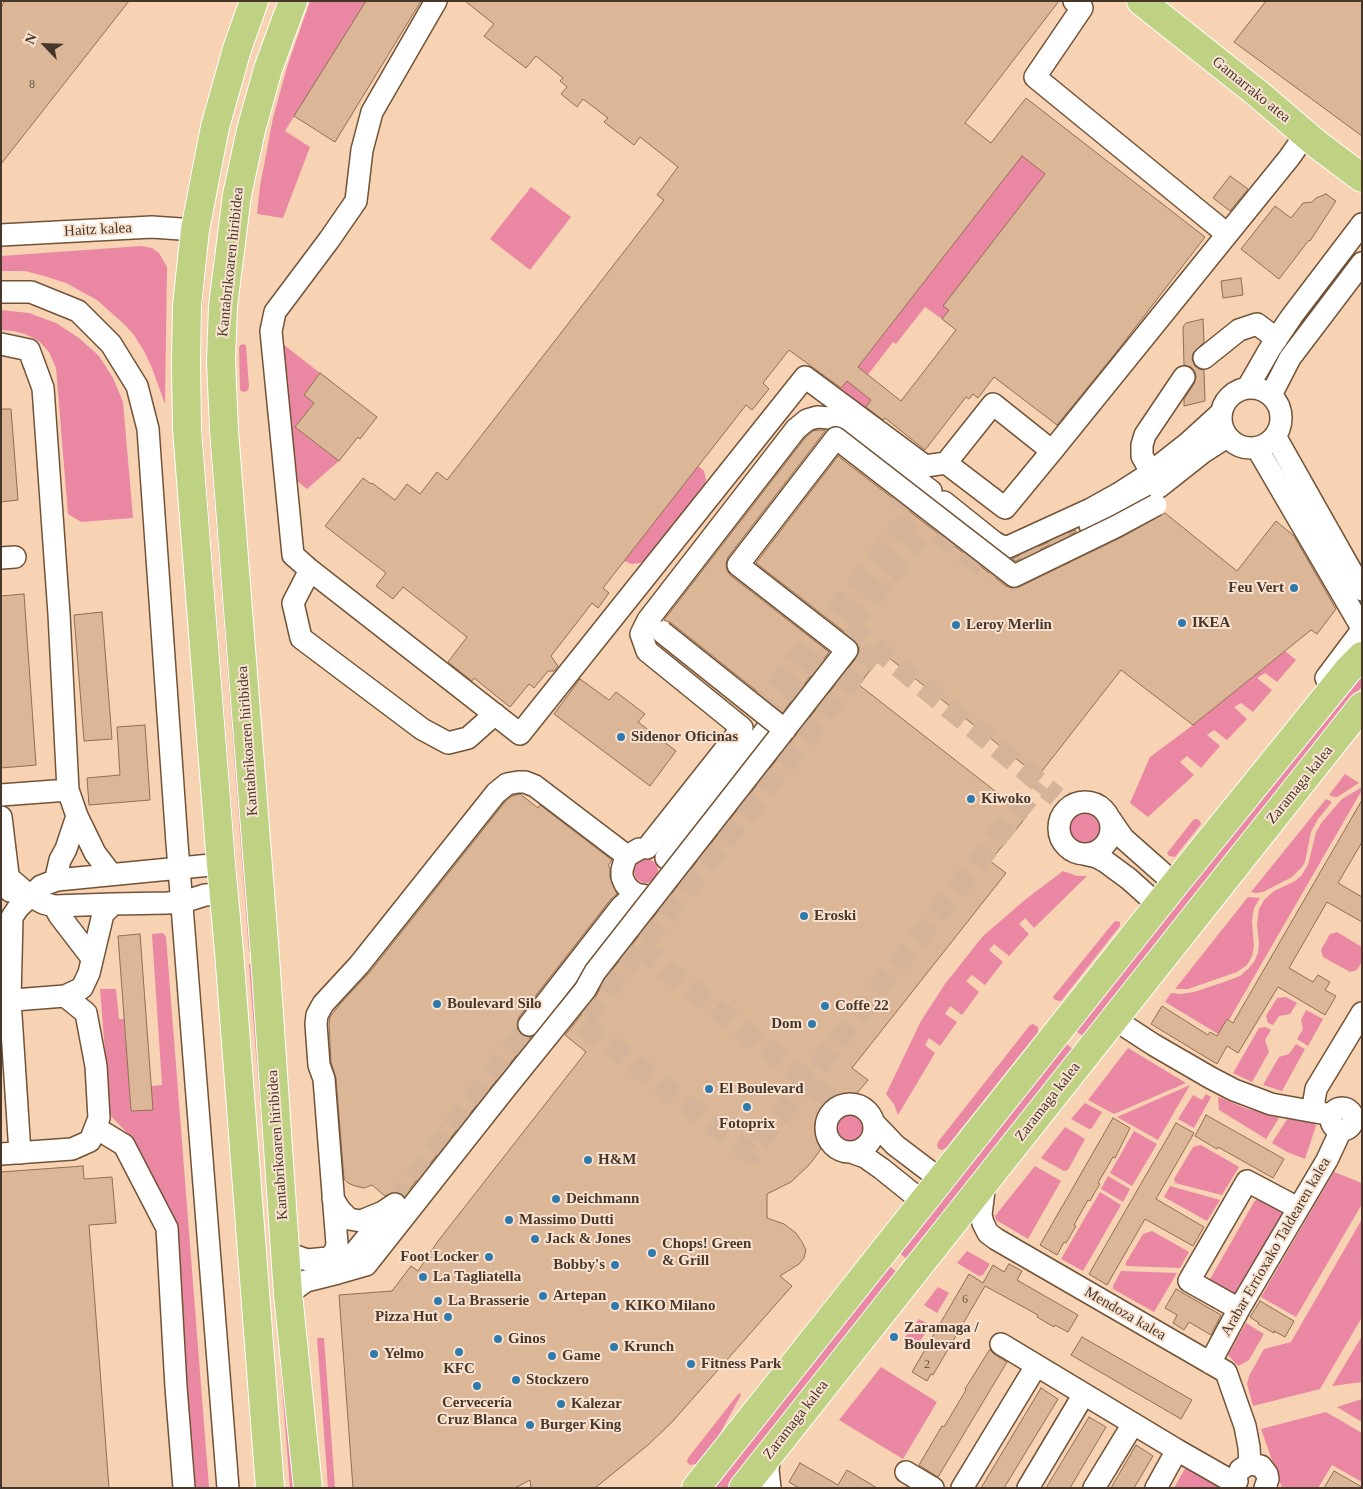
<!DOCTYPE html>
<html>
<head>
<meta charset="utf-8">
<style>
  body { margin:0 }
  #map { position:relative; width:1363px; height:1489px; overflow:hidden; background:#f7d2b3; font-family:"Times New Roman",serif }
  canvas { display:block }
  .frame { position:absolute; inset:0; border:2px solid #46372a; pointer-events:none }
  .north { position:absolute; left:20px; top:20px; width:50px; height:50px; -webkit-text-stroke:4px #f9e2d0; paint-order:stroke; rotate:294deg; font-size:14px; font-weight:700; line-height:20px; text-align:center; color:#46372a }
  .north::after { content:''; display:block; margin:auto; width:18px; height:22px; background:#46372a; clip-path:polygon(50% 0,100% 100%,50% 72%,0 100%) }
</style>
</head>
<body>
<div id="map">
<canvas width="1363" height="1489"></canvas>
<div class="frame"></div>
<div class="north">N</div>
</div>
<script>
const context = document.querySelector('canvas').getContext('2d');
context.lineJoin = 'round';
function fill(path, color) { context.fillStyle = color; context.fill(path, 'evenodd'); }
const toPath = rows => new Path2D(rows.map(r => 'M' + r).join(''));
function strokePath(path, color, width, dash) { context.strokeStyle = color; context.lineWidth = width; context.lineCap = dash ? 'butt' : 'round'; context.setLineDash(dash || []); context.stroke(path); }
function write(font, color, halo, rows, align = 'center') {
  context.font = font + ' "Times New Roman",serif'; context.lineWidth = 4; context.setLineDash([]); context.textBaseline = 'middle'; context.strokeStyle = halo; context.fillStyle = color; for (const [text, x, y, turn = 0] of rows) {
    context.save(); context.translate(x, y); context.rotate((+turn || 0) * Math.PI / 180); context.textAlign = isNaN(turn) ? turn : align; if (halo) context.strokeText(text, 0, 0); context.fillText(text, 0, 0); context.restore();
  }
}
const green = toPath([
  [310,1,366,1,285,131,310,147,283,218,257,214,260,186,273,118,287,67],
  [1063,128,1075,136,944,306,949,310,942,319,925,307,896,344,893,342,857,389,871,400,865,408,840,390,1016,163,991,143,997,136],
  [531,187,571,217,530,270,490,239],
  [141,246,152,248,159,253,167,267,165,404,152,368,144,351,134,335,124,324,97,300,66,283,44,276,25,271,1,271,1,256],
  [203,254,207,254,202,309,200,362,202,429,243,952,239,953,197,393],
  [214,255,217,255,253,952,249,952,209,429,207,362,209,310],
  [1,310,29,313,56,323,79,338,99,356,113,378,123,402,133,518,81,522,68,514,56,368,49,352,39,341,25,334,13,331,1,330],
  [279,341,320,373,304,395,314,403,295,427,339,461,307,489,292,477],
  [244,344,246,346,249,387,248,390,245,392,241,391,240,389,239,348,240,345],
  [698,466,704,471,706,480,703,490,651,558,640,563,632,564,624,561],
  [1285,651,1296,660,1277,682,1265,673,1257,678,1272,690,1253,712,1241,703,1234,707,1247,719,1227,740,1214,730,1207,735,1220,746,1201,768,1187,756,1180,762,1194,775,1148,817,1130,803,1150,757,1193,725],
  [1362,666,1362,686,1084,1037,1073,1029],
  [1345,774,1359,783,1337,797,1334,797,1329,795],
  [1362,787,1362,790,1229,1020,1227,1019,1220,1035,1165,1002,1171,993,1181,994,1194,992,1224,982,1240,976,1248,969,1254,962,1258,953,1259,943,1257,925,1258,916,1259,909,1264,900,1274,891,1295,881,1301,876,1308,865,1316,832,1322,822,1342,799],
  [1326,799,1332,802,1318,819,1311,832,1305,862,1302,867,1292,877,1263,892,1256,893,1251,892],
  '1069 828a17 17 0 1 1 34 0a17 17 0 1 1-34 0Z',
  [1194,819,1197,819,1200,821,1201,824,1175,857,1169,856,1167,853],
  '634 871a12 12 0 1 1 24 0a12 12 0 1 1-24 0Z',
  [1063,871,1077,876,1087,876,1034,928,1025,918,1019,924,1029,934,1009,956,994,944,989,950,1003,962,985,985,972,975,966,981,979,992,962,1015,950,1006,945,1014,957,1022,940,1046,929,1038,925,1045,935,1053,898,1115,894,1104,886,1094,921,1021,945,984,983,936,1026,899],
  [1248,897,1260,898,1254,908,1252,921,1254,947,1252,956,1247,965,1237,972,1214,980,1188,989,1175,989],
  [1116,921,1120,922,1120,926,1061,1001,1055,1000,1053,997,1114,922],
  [1337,932,1362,947,1362,962,1357,970,1350,972,1323,957,1321,950,1330,934],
  [163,933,166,937,209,1488,195,1488,175,1230,133,1139,110,1115,100,989,116,989,119,1019,124,1019,131,1111,153,1110,151,1086,162,1085,152,934],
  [249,964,254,964,294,1488,290,1488],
  [1286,997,1297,1003,1290,1014,1279,1016,1273,1025,1268,1023,1266,1016,1277,998],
  [1306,1010,1323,1019,1308,1046,1297,1039,1303,1029,1301,1020],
  [1033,1024,1038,1027,1038,1032,946,1148,942,1150,939,1149,937,1146,938,1142,1030,1025],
  [1265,1027,1271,1030,1265,1040,1269,1052,1252,1082,1233,1073,1259,1028],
  [1063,1041,1074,1050,908,1260,897,1251],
  [1296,1044,1305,1049,1282,1091,1263,1085,1279,1057,1289,1054],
  [1128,1048,1186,1083,1114,1114,1088,1100],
  [1190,1085,1158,1140,1117,1117],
  [1206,1094,1211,1097,1194,1128,1178,1119,1193,1095,1202,1100],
  [1219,1097,1245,1108,1279,1118,1266,1139,1219,1110,1218,1098],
  [1085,1103,1102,1112,1092,1128,1089,1129,1071,1119],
  '833 1127a18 18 0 1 1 36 0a18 18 0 1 1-36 0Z',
  [1287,1119,1314,1123,1316,1126,1305,1159,1287,1152,1272,1143],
  [1065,1127,1085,1139,1068,1170,1064,1171,1041,1158],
  [1134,1131,1157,1144,1132,1186,1110,1173],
  [1201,1145,1239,1167,1222,1195,1175,1183,1174,1179,1193,1147],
  [1035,1166,1061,1181,1028,1239,996,1220,995,1216],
  [1334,1172,1362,1183,1362,1204,1296,1317,1261,1297],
  [1108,1176,1130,1189,1123,1202,1101,1189],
  [1170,1186,1220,1200,1207,1221,1164,1197],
  [1100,1192,1121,1205,1083,1271,1061,1259],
  [1261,1198,1285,1210,1239,1298,1209,1281,1254,1202,1257,1199],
  [1362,1219,1362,1317,1320,1389,1253,1406,1247,1384,1249,1376,1264,1349,1291,1342],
  [1152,1231,1189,1252,1180,1268,1127,1266,1125,1264,1143,1234],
  [967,1251,990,1264,983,1275,979,1276,957,1263],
  [887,1264,898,1273,728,1488,710,1488],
  [1121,1271,1177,1273,1154,1312,1113,1289,1113,1286],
  [938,1287,949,1293,937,1313,924,1305],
  [919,1319,930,1325,918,1345,905,1337],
  [1246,1323,1264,1334,1249,1360,1238,1366,1228,1355],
  [1362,1336,1362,1382,1332,1386],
  [317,1338,324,1338,335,1488,328,1488],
  [881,1367,937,1402,903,1459,839,1420],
  [739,1393,741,1395,719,1435,696,1464,690,1465,687,1462,688,1458],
  [1362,1399,1362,1422,1337,1407],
  [1326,1412,1362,1433,1362,1482,1332,1465,1318,1488,1282,1488,1261,1429],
  [1187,1465,1220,1484,1217,1488,1174,1488]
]);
const building = toPath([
  [5,1,129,1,1,164,1,7,5,1],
  [366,1,421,1,335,142,294,116,366,1],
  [465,1,1059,1,965,123,991,143,1026,98,1205,237,1114,355,1057,425,994,377,978,398,973,394,969,399,966,397,925,450,885,418,883,420,866,407,871,400,847,381,841,388,789,350,763,383,769,389,752,410,746,405,603,588,609,593,598,608,592,603,551,656,558,666,554,671,548,671,534,688,529,684,510,707,474,678,472,681,448,662,467,637,403,587,393,599,376,586,386,573,325,526,363,478,371,484,372,483,395,500,407,484,420,494,437,472,447,480,664,200,657,195,678,167,640,137,634,145,604,122,608,118,583,99,577,107,561,94,567,87,560,81,563,78,536,56,526,68,484,36,494,24,465,1],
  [1022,156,1045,174,943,306,949,310,942,319,956,330,901,401,858,367,1022,156],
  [1266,1,1362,1,1362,136,1234,42,1266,1],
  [1230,176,1248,189,1230,211,1213,198,1230,176],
  [1326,194,1336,201,1310,241,1309,240,1279,279,1241,249,1275,206,1291,218,1303,203,1312,202,1316,198,1326,194],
  [1241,278,1243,295,1223,298,1221,281,1241,278],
  [1203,319,1204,342,1193,353,1192,359,1195,366,1199,369,1204,370,1205,401,1184,406,1184,399,1194,384,1196,377,1195,372,1191,367,1184,365,1183,327,1186,323,1203,319],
  [320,373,377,417,360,439,358,437,339,461,295,427,314,403,304,395,320,373],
  [1,409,11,409,18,500,1,502,1,409],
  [818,430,826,430,728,557,726,564,727,570,730,575,829,652,783,712,670,622,664,620,805,438,813,431,818,430],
  [838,456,1006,586,1012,588,1019,587,1122,537,1165,513,1237,571,1276,521,1294,536,1336,609,1317,634,1311,630,1193,725,1121,670,1038,776,883,653,859,685,1027,816,990,861,1006,873,852,1068,868,1080,853,1098,842,1099,829,1108,823,1121,822,1131,824,1142,819,1152,809,1165,791,1182,767,1194,767,1218,784,1224,796,1233,802,1242,806,1250,804,1258,799,1264,780,1276,792,1286,672,1422,648,1445,595,1488,531,1488,530,1480,515,1488,353,1488,339,1295,392,1291,411,1266,418,1271,438,1241,586,1052,565,1035,595,998,605,979,857,657,859,651,859,646,855,640,756,563,838,456],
  [1075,530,1076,532,1016,561,1012,559,1075,530],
  [24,594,36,765,1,768,1,596,24,594],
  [102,612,112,739,84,741,74,615,102,612],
  [580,679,609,700,616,692,645,714,638,722,676,751,650,786,554,714,580,679],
  [145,725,150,800,89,805,87,778,120,775,117,727,145,725],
  [520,794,538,808,540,805,612,860,608,866,610,868,610,877,617,894,611,899,519,1017,517,1024,518,1030,522,1035,527,1037,531,1037,404,1196,400,1193,395,1192,385,1196,372,1185,364,1188,355,1186,348,1183,344,1179,336,1078,331,1062,329,1024,330,1017,340,1004,369,973,505,802,512,796,520,794],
  [1362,800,1362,842,1338,883,1362,897,1362,922,1327,902,1289,968,1313,982,1318,975,1330,982,1325,990,1336,996,1325,1015,1278,987,1238,1053,1227,1046,1217,1064,1151,1024,1162,1006,1208,1035,1210,1032,1217,1036,1227,1019,1233,1023,1362,800],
  [140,934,153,1110,131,1111,118,936,140,934],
  [1206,1115,1284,1159,1273,1178,1218,1147,1217,1149,1195,1136,1206,1115],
  [1113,1118,1130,1128,1115,1158,1113,1157,1098,1183,1100,1184,1095,1192,1090,1201,1088,1200,1074,1225,1076,1226,1066,1243,1064,1242,1057,1255,1040,1245,1113,1118],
  [1176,1123,1194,1133,1156,1199,1204,1227,1193,1246,1145,1219,1107,1285,1089,1274,1176,1123],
  [83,1166,84,1179,112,1177,116,1223,89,1225,109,1488,1,1488,1,1172,83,1166],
  [1009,1264,1022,1271,1017,1280,1078,1315,1068,1332,1055,1325,1054,1327,1037,1317,1038,1315,985,1286,933,1375,931,1374,927,1381,912,1372,969,1274,983,1283,993,1265,1004,1272,1009,1264],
  [1176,1289,1221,1315,1211,1335,1189,1322,1184,1330,1173,1323,1177,1315,1165,1308,1176,1289],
  [1260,1301,1294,1321,1285,1337,1274,1331,1274,1333,1258,1324,1259,1323,1250,1317,1260,1301],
  [1082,1337,1192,1400,1181,1419,1071,1355,1082,1337],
  [990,1350,995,1355,1007,1362,938,1477,919,1465,942,1426,944,1427,966,1390,965,1389,990,1349,990,1350],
  [1041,1388,1058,1399,1004,1488,981,1488,1041,1388],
  [1089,1417,1106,1427,1070,1488,1046,1488,1089,1417],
  [1136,1445,1153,1456,1134,1488,1111,1488,1136,1445],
  [800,1463,838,1485,847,1470,877,1488,799,1488,789,1482,800,1463],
  [1334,1471,1362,1487,1362,1488,1324,1488,1334,1471]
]);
const minorTunnel = toPath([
  [938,533,980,565,991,568,1005,565,1076,532],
  [911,535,902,527,899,520,898,513,903,499,916,491],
  [849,626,1057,797],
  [876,648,581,1023,750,1153,1040,783],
  [755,713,902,527],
  [770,725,919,538],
  [640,948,835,1103],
  [395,1204,529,1025]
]);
const minor = toPath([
  [436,1,372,112,362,150,356,201,329,240,275,312,271,331,293,555,310,570,520,734,805,377,925,466,946,463],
  [1074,1,1082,8,1035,77,1227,234],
  [1,235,152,227,195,230],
  [1,292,31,292,78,311,111,344,137,386,148,429,177,843,228,1488],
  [1,344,29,350,43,388,59,614,68,790],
  [1204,358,1239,330,1257,324,1277,339],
  [1248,387,1271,347,1292,316,1362,224],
  '1221 418a30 30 0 1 1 60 0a30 30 0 1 1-60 0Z',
  [1271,395,1290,358,1362,263],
  [1275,436,1362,590],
  [1257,448,1362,628],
  [1052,451,993,404,946,463,1005,508,1052,451,1289,158,1306,134],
  [1151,472,1142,456,1142,445,1145,435,1184,377],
  [944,502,994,542,1001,546,1008,547,1091,509,1118,494,1146,476,1188,443,1221,413],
  [1090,525,1128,507,1159,487,1202,453,1227,437],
  [1,558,15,557],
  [310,570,293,603,301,638,422,729,448,743,468,738,495,714],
  [1326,678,1362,630],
  [1,795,68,790,77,816,95,853,111,874],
  '1059 828a26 26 0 1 1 52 0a26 26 0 1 1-52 0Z',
  [1,817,10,891],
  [1110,819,1123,838,1175,884],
  [647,848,742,728,647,651,641,634,648,620,796,429,807,420,817,417,830,418,839,422,931,491],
  [639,849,627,856,624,863,622,870,622,877,625,884,630,890,636,894,647,896],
  [1084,854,1097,857,1106,862,1129,879,1158,905],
  [666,858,770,725],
  [8,877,30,896,43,903,54,906,113,904],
  [57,880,57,873,60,860,66,849,77,816],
  [54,906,59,915,92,958],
  [1,1001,65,996,82,988,89,973,103,914,113,904,167,903,183,902,205,895,224,894],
  [1114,1019,1154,1045,1211,1078,1234,1090,1271,1104,1332,1115],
  [529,1025,621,907,636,894],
  '826 1128a24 24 0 1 1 48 0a24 24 0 1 1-48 0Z',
  '1331 1119a11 11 0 1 1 22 0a11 11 0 1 1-22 0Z',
  [1315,1111,1314,1101,1316,1089,1362,1013],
  [874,1123,895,1145,941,1180],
  [96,1128,124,1145,167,1228,176,1387,184,1488],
  [851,1152,865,1157,882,1169,923,1202],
  [20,1153,10,1000,12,917,18,908,41,886,57,880,221,864],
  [1,1154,72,1149,90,1141,99,1118,96,1066,86,1013,65,996],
  [985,1182,981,1215,983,1223,988,1233,996,1239,1226,1372,1245,1426,1249,1447,1250,1464],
  [333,1199,340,1210,349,1219,361,1221,383,1212],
  [285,1252,307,1260,328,1258,335,1252,337,1244,324,1079,319,1065,316,1024,317,1015,323,1004,359,965,496,793,507,784,518,782,525,782,535,786,627,856],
  [338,1273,366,1265,501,1094],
  [288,1294,306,1281,338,1273,377,1225,383,1212,395,1204],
  [1239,1309,1189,1281,1247,1181,1298,1208],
  [1001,1344,1177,1450],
  [1210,1363,1239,1309,1327,1160,1341,1130],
  [1240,1470,1247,1465,1250,1464,1261,1466,1267,1474,1268,1479,1265,1488],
  [906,1472,933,1488],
  [770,1488,768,1470,770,1454],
  [962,1488,1036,1366],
  [1028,1488,1084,1394],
  [1094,1488,1133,1424],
  [1156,1488,1177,1450,1226,1478,1237,1481]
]);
const major = toPath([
  [254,1,237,49,215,127,195,230,187,306,186,363,187,429,221,864,229,951,270,1488],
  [293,1,268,69,251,130,237,195,223,306,221,361,224,430,265,956,288,1294,308,1488],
  [1141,1,1257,93,1318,145,1362,178],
  [696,1488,1175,884,1348,670,1362,656],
  [743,1488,1362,706]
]);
const minorBridge = toPath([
  [662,632,785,730],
  [501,1094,585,990,595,972,847,650,738,565,836,438,1014,576,1117,526,1156,505]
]);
const markers = [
  [1294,588,5,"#2e7aad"],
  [1182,623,5,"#2e7aad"],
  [956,625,5,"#2e7aad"],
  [621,737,5,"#2e7aad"],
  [971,799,5,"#2e7aad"],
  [804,916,5,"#2e7aad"],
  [437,1004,5,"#2e7aad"],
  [825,1006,5,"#2e7aad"],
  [812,1024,5,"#2e7aad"],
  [709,1089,5,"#2e7aad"],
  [747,1107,5,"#2e7aad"],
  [588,1160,5,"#2e7aad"],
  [556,1199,5,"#2e7aad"],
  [509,1220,5,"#2e7aad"],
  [535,1239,5,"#2e7aad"],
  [652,1253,5,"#2e7aad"],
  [489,1257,5,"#2e7aad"],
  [615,1265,5,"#2e7aad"],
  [423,1277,5,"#2e7aad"],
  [543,1296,5,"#2e7aad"],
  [438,1301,5,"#2e7aad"],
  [615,1306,5,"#2e7aad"],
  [448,1317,5,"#2e7aad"],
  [894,1337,5,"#2e7aad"],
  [498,1339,5,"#2e7aad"],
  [614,1347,5,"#2e7aad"],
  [459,1352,5,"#2e7aad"],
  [374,1354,5,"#2e7aad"],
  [552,1356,5,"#2e7aad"],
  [691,1364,5,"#2e7aad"],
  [516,1380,5,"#2e7aad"],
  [477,1386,5,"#2e7aad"],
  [561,1404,5,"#2e7aad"],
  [530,1425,5,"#2e7aad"]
];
const numberNames = [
  ["8",32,85],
  ["6",965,1300],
  ["2",927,1365]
];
const streetNames = [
  ["Gamarrako atea",1251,90,39],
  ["Haitz kalea",98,230,-3],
  ["Kantabrikoaren hiribidea",231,262,-84],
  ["Kantabrikoaren hiribidea",248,741,-94],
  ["Zaramaga kalea",1300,785,-51],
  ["Zaramaga kalea",1048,1102,-52],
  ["Kantabrikoaren hiribidea",278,1145,-94],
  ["Arabar Errioxako Taldearen kalea",1276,1247,-60],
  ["Mendoza kalea",1125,1314,30],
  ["Zaramaga kalea",796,1420,-52]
];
const poiNames = [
  ["Feu Vert",1284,588,"right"],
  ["IKEA",1192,623],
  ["Leroy Merlin",966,625],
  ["Sidenor Oficinas",631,737],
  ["Kiwoko",981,799],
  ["Eroski",814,916],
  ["Boulevard Silo",447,1004],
  ["Coffe 22",835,1006],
  ["Dom",802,1024,"right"],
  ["El Boulevard",719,1089],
  ["Fotoprix",747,1124,"center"],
  ["H&M",598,1160],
  ["Deichmann",566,1199],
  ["Massimo Dutti",519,1220],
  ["Jack & Jones",545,1239],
  ["Chops! Green",662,1244],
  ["& Grill",662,1261],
  ["Foot Locker",479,1257,"right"],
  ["Bobby's",605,1265,"right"],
  ["La Tagliatella",433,1277],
  ["Artepan",553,1296],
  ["La Brasserie",448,1301],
  ["KIKO Milano",625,1306],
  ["Pizza Hut",438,1317,"right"],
  ["Zaramaga /",904,1328],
  ["Boulevard",904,1345],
  ["Ginos",508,1339],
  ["Krunch",624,1347],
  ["Yelmo",384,1354],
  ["Game",562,1356],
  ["Fitness Park",701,1364],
  ["KFC",459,1369,"center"],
  ["Stockzero",526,1380],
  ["Cervecería",477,1403,"center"],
  ["Cruz Blanca",477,1420,"center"],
  ["Kalezar",571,1404],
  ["Burger King",540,1425]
];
fill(green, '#ea88a4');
fill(building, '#dbb798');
strokePath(building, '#906e52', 1);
strokePath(minorTunnel, '#d4b398', 21, [21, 11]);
strokePath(minor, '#725337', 24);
strokePath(major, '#fff', 30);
strokePath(minor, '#fff', 21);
strokePath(major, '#bfd183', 28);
strokePath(minorBridge, '#725337', 24, []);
strokePath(minorBridge, '#fff', 21);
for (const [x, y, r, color] of markers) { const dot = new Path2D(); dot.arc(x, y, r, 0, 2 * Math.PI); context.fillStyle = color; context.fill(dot); strokePath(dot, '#f9e2d0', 2); }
write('12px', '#6b5746', null, numberNames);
write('15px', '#46372a', '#f9e2d0', streetNames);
write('bold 15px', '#46372a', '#f9e2d0', poiNames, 'left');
</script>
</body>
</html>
